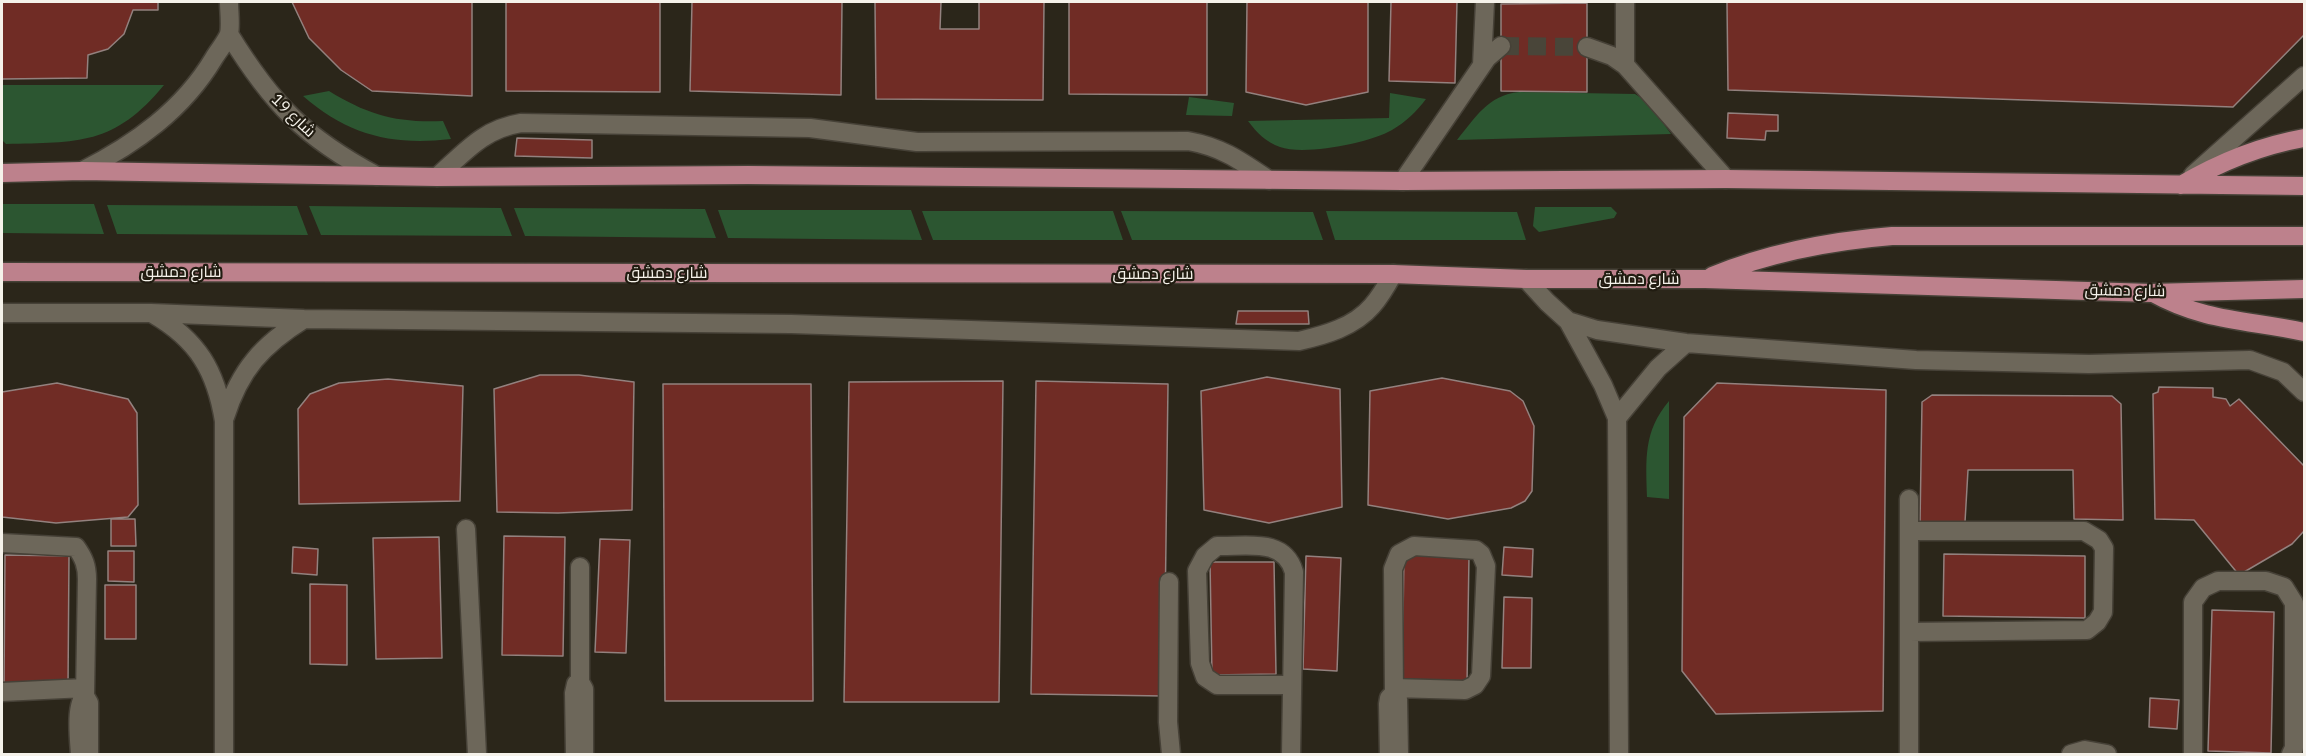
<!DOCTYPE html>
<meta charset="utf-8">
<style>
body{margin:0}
#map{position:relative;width:2306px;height:756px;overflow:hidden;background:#2b261a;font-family:"IBM Plex Sans",sans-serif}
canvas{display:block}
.frame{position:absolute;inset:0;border:3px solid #f5f2ea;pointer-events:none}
</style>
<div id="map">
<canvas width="2306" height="756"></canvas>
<div class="frame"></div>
</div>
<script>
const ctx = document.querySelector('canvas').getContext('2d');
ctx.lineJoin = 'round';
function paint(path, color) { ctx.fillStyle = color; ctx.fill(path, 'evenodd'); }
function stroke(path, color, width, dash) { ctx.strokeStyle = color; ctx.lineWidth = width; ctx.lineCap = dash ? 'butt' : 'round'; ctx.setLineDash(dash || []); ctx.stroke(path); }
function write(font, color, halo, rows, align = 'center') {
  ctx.font = font + ' "IBM Plex Sans",Cairo,sans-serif'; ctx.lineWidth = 4.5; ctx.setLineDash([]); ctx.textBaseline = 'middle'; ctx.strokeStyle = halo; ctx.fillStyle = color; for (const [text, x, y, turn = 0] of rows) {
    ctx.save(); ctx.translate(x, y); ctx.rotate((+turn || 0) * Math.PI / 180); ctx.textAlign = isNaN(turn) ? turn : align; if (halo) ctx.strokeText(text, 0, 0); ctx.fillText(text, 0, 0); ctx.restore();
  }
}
const green = new Path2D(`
 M2,85H164C114,146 78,142 6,144L2,140Z
 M329,91C368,115 397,123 443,121L451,139C392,146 348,135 303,96Z
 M1519,92L1635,94L1648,102L1671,134L1457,140C1475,118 1488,95 1519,92Z
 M1390,93L1426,99C1417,111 1406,122 1392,130C1370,143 1304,156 1280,147C1266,142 1257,133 1248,121L1389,118Z
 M1189,97L1234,103L1232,116L1186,115Z
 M2,204H94L104,234L2,233Z
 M107,205L297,206L308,235L117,234Z
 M309,206L501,208L512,236L321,235Z
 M1535,207H1611L1617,213L1614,218L1539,232L1533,226Z
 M514,208L705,209L716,238L525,236Z
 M718,210H911L922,240L728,238Z
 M922,211H1113L1123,240H933Z
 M1121,211L1313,212L1323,240H1132Z
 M1326,211L1517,212L1526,240H1335Z
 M1669,401V499L1647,497C1646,459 1643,432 1669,401Z`);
const building = new Path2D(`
 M2,2H158V10H133L124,34L108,49L88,55L87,78L2,79Z
 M292,2H472V96L372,91L341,70L309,38Z
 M506,2H660V92L506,91Z
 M692,2H842L841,95L690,91Z
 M875,2H941L940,29H979V2H1044L1043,100L876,99Z
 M1069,2H1207V95L1069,94Z
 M1247,2H1368V92L1306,105L1246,92Z
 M1391,2H1457L1455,83L1389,81Z
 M1727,2H2304V35L2233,107L1728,90Z
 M1587,3V92L1501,91V4Z
 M1728,113L1778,115V131H1766L1765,140L1727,138Z
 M517,138L592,140V158L515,156Z
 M1238,311H1308L1309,324H1236Z
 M540,375H579L634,382L632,510L558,513L497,512L494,389Z
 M1267,377L1340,389L1342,507L1269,523L1204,510L1201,391Z
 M1442,378L1510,391L1523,401L1534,426L1532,491L1525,501L1511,508L1448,519L1368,505L1370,391Z
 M388,379L463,386L460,501L299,504L298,409L310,394L339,383Z
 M1003,381L999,702H844L849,382Z
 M1036,381L1168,384L1164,696L1031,694Z
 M57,383L128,399L137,413L138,505L128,517L56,523L2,517V392Z
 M1717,383L1886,390L1883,711L1716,714L1682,671L1684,417Z
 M663,384H811L813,701H665Z
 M2159,387L2213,388V397L2226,399L2230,406L2239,399L2304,466V531L2292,544L2239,575L2194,520L2155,519L2153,394L2158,392Z
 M1932,395L2112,396L2121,404L2123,520L2074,519L2073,470H1968L1965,522L1956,531L1920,523L1922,402Z
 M111,519H135L136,546H111Z
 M504,536L565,537L563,656L502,655Z
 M439,537L442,658L376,659L373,538Z
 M600,539L630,540L626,653L595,652Z
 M293,547L318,549L317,575L292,573Z
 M1504,547L1533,549L1532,577L1502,575Z
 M108,551H134V582L108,581Z
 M1404,554L1469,556L1467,684L1402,682Z
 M1944,554L2085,556V618L1943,616Z
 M5,555L69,556L68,687H4Z
 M1306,556L1341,558L1337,671L1303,669Z
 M1210,562H1274L1276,674L1212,675Z
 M310,584L347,585V665L310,664Z
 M105,585H136V639H105Z
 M1504,597L1532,598L1531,668H1502Z
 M2212,610L2274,612L2271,753L2208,751Z
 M2150,698L2179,700L2177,729L2149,727Z`);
const minorTunnel = new Path2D(`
 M1501,46L1587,47`);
const minor = new Path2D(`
 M1625,2V65
 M229,34C272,104 304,137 377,176
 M1587,47L1612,56L1625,65L1726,179
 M1482,65L1485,2
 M82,171C135,144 183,110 214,58C218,51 226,42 229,34C231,25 229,11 229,2
 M2193,175L2304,76
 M437,177C465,152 483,129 521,123L810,128L917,142L1188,141C1222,147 1241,161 1269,180
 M1403,181L1487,58L1501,46
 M1526,279L1547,302L1568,321L1597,330L1686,343L1916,360L2089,364L2250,360L2283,372L2304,392
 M2,313H151L304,319L791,324L1299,341C1325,335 1354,327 1372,306C1380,297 1387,285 1393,274
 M153,314C198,340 216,371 224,421V754
 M1568,321L1603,385L1617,418L1619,754
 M225,417C240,370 262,345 304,319
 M1617,418L1658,368L1686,343
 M466,529L477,754
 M2,543L76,547C84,558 87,566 87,579L85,696
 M1169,582L1168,722L1171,754
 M1909,632L2087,630L2097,622L2103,612L2104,548L2099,540L2084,531H1909
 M580,682V567
 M2,692L85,688
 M1394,693L1393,569L1399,554L1414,546L1476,550L1481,554L1486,566L1481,676L1475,685L1465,690L1394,688
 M80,754C79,740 75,704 85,696L89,703V754
 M575,754L574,693L576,684L580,682L584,689V754
 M1291,754L1294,572C1284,537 1246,547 1217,546L1205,556L1197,571L1200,663L1205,677L1217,685H1292
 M1389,754L1388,704L1389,698L1394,693L1398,700L1399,754
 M1909,754V499
 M2071,754L2085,750L2107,754
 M2193,754V602L2203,588L2218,581H2266L2284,587L2294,603V748L2291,754`);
const major = new Path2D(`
 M2,173L82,171L437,177L748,175L1403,181L1726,179L2304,186
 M2181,185C2220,162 2259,146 2304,138
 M2,272L1393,274L1526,279H1705L2151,293L2304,289
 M1712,276C1771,252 1830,241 1892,236H2304
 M2153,293C2205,322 2249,320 2304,332`);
const streetNames = [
 ["شارع 19",293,116,44],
 ["شارع دمشق",181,272],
 ["شارع دمشق",667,273],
 ["شارع دمشق",1153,274],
 ["شارع دمشق",1639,279],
 ["شارع دمشق",2125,291,1]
];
paint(green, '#2c5631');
paint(building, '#702c25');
stroke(building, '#93817e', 1.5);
stroke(minorTunnel, '#494539', 18, [18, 9]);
stroke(minor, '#464137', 21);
stroke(major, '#464137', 21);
stroke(minor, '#6d675a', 18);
stroke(major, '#bd818c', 18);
write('16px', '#f5f2ea', '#211c11', streetNames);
</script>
